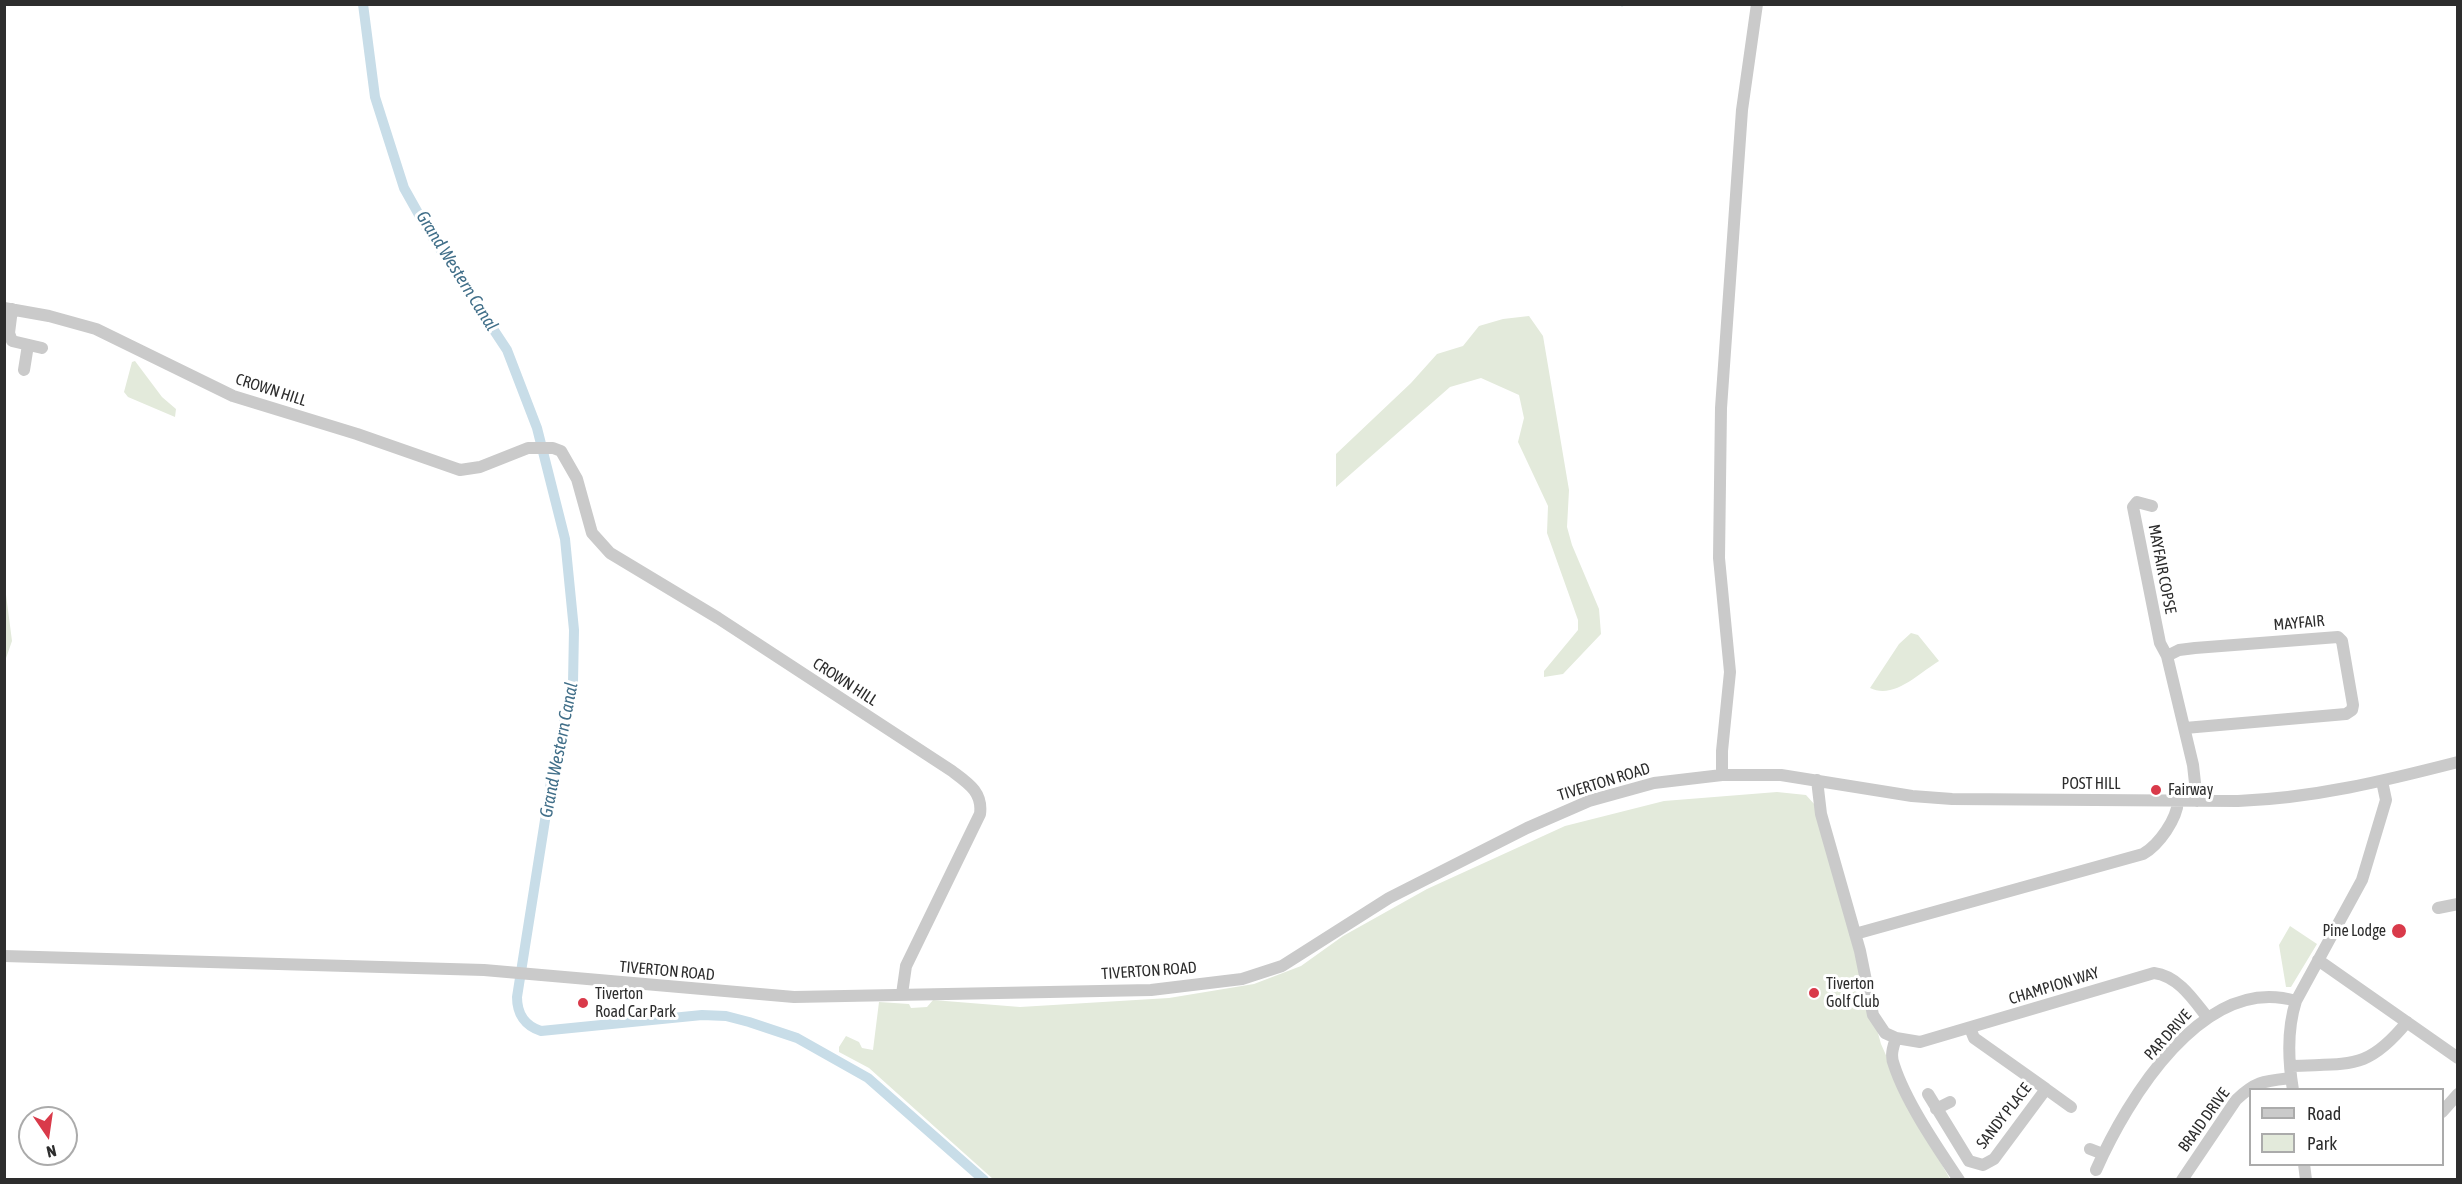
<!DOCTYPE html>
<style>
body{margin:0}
#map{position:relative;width:2462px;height:1184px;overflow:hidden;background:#fff;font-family:"Asap Condensed",sans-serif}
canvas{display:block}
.frame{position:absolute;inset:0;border:6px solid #2d2d2d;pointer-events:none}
.legend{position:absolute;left:2249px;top:1088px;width:195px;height:78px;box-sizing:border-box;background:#fff;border:2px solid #ababab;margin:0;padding:8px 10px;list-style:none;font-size:18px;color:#2d2d2d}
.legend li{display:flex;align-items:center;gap:12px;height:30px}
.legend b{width:30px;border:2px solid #ababab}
.north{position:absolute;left:18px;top:1106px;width:60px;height:60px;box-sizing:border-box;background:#fff;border:2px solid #ababab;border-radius:50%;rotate:167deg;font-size:16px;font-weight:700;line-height:24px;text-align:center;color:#2d2d2d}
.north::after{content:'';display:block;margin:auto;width:21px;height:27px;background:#d93a4a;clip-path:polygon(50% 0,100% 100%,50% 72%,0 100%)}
</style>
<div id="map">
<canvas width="2462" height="1184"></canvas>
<div class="frame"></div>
<ul class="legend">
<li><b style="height:8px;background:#cacaca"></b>Road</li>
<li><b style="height:16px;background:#e3eadb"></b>Park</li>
</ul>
<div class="north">N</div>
</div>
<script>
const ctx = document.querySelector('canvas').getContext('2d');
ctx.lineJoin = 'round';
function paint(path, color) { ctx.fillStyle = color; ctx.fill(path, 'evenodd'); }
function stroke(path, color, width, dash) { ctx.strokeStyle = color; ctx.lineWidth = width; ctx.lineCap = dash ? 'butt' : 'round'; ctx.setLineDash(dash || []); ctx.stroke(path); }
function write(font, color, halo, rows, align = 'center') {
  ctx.font = font + ' "Asap Condensed",sans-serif'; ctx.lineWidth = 6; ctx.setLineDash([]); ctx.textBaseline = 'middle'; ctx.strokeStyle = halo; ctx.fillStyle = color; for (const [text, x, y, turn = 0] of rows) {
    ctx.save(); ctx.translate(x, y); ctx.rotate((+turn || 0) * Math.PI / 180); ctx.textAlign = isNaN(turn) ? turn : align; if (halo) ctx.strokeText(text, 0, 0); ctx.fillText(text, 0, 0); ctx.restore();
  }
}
const green = new Path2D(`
 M1529,316L1543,336L1569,490L1567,527L1572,545L1599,609L1601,634L1563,674L1544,677V671L1578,630V620L1547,533L1548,506L1518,442L1524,418L1519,395L1481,378L1450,387L1336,487V454L1411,383L1437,354L1463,346L1479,326L1503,319Z
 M135,361L162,397L176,409L175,417L128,397L124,392L132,362Z
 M5,587L12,641L5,661H4Z
 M1911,633L1918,635L1939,661C1919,673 1894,700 1870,688L1899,644Z
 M1777,792L1806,795L1815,805L1881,1044L1909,1107L1950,1179H993L869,1068L839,1052V1047L846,1036L859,1042L862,1048L873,1050L879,1002L909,1004L911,1008L927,1007L933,1000L1020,1007L1169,998L1254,984L1301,966L1343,936L1427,889L1565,826L1664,801Z
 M2290,926L2317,944L2291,987H2286L2279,945Z`);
const stream = new Path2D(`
 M1622,4V5`);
const canal = new Path2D(`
 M363,4L375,97L404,188L427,229L507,350L537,428L565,539L574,630L573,683L552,776L517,997C517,1014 525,1026 541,1031L702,1015L726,1016L749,1022L797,1038L868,1078L984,1180`);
const minor = new Path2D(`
 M4,308L49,316L96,329L233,396L357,434L460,470L480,467L528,448H553L561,451L577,479L592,533L610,553L718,618L952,771C968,783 983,792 980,814L906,966L902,994
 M12,309L9,333L12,341L42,348
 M24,370L28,345
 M2152,506L2137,502L2133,507L2160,643L2167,656
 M2167,656L2179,650L2195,648L2338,637L2342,641L2353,705L2352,710L2346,714L2185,728
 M2167,656L2193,765L2197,801
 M1722,775V751L1730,672L1719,558L1721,408L1742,110L1757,4
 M1817,780L1821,814L1860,951L1873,1015L1885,1033L1896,1038C1893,1047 1890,1056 1894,1065C1906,1102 1937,1147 1959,1180
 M2438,908L2458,904
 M1855,934L2143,854C2159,845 2177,819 2178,801
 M4,956L484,970L794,997L1151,990L1242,979L1282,966L1389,898L1527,828L1589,801L1654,783L1722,775H1781L1912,796L1952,799L2238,801C2314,798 2384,781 2458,762
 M2318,960L2458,1058
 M1896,1038L1920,1042L2154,973C2178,976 2193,999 2207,1017
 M2291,1066C2350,1063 2367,1071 2407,1022
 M2046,1089L2071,1107
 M2293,1090C2288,1060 2287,1029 2296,1001L2362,880L2386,800L2382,781
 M1928,1094L1969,1161L1983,1165L1994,1159L2046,1089L1974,1038L1970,1028
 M1936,1109L1950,1102
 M2442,1112L2458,1094
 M2090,1149L2103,1154
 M2304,1164L2306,1180
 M2096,1170C2127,1100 2203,973 2296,1001
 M2182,1180L2236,1100C2256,1081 2264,1081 2291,1078`);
const markers = [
 [2156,790,6,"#d93a4a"],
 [2399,931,8,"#d93a4a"],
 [1814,993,6,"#d93a4a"],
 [583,1003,6,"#d93a4a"]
];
const streetNames = [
 ["CROWN HILL",271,390,18],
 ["MAYFAIR COPSE",2162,569,79],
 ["MAYFAIR",2299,623,-5],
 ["CROWN HILL",845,682,33],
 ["TIVERTON ROAD",1604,782,-17],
 ["POST HILL",2091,784],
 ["TIVERTON ROAD",667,971,5],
 ["TIVERTON ROAD",1149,971,-4],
 ["CHAMPION WAY",2054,986,-17],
 ["PAR DRIVE",2168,1035,-48],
 ["SANDY PLACE",2004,1116,-52],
 ["BRAID DRIVE",2204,1120,-54]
];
const poiNames = [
 ["Fairway",2168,790],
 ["Pine Lodge",2386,931,"right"],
 ["Tiverton",1826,984],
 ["Golf Club",1826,1002],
 ["Tiverton",595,994],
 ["Road Car Park",595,1012]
];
const waterNames = [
 ["Grand Western Canal",457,271,58],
 ["Grand Western Canal",559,750,-79]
];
paint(green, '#e3eadb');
stroke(stream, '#c8dde8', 3);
stroke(canal, '#c8dde8', 10);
stroke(minor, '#cacaca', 12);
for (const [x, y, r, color] of markers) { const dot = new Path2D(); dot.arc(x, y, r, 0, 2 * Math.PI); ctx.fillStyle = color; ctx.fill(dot); stroke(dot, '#fff', 2); }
write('16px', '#2d2d2d', '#fff', streetNames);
write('16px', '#2d2d2d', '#fff', poiNames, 'left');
write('italic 18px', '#416f89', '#fff', waterNames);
</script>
